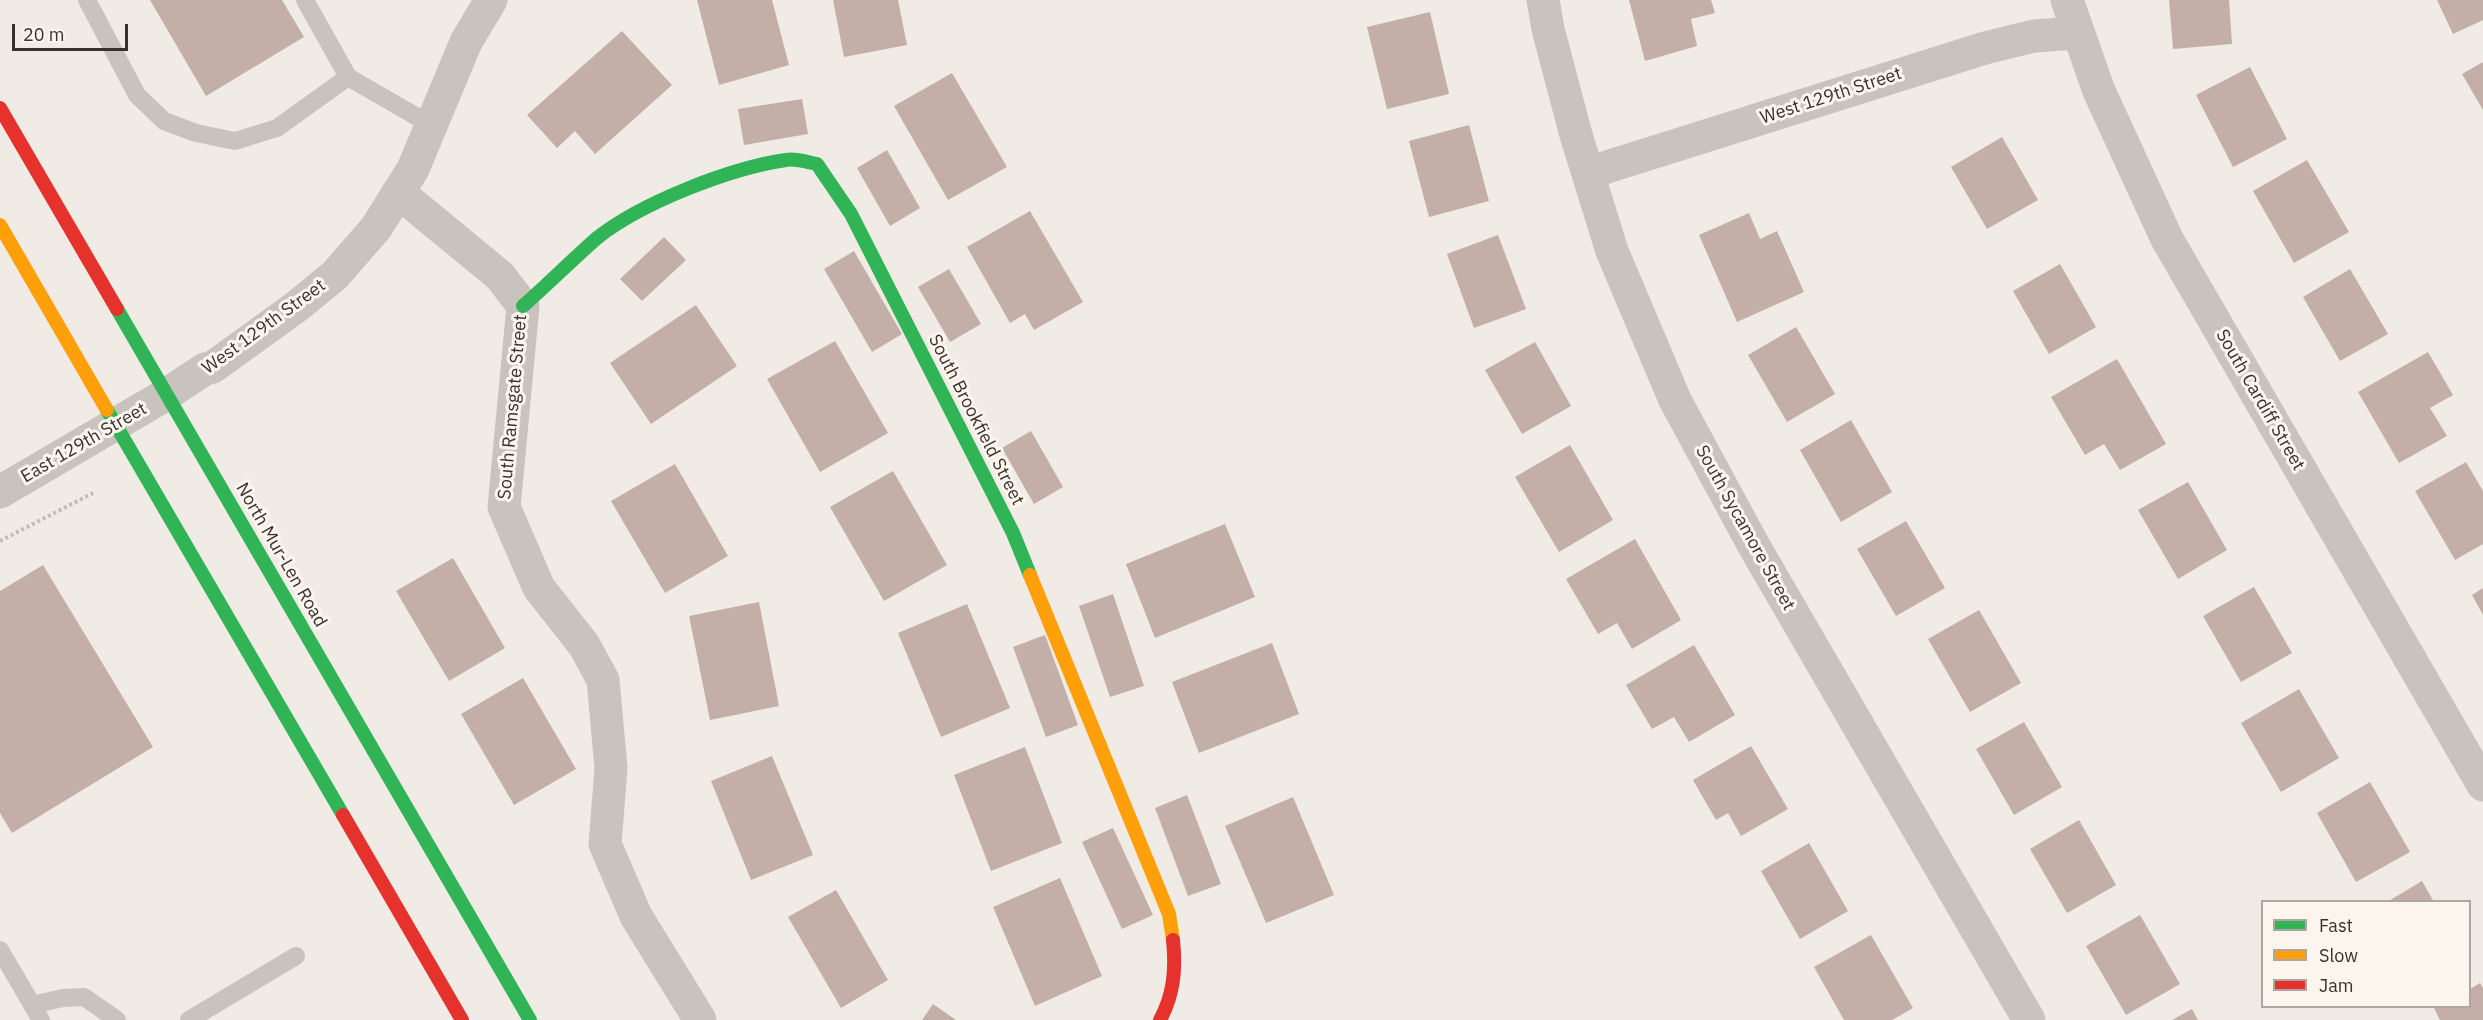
<!DOCTYPE html>
<style>
body{margin:0}
#map{position:relative;width:2483px;height:1020px;overflow:hidden;background:#f0ebe5;font-family:"IBM Plex Sans",sans-serif}
canvas{display:block}
.legend{position:absolute;left:2261px;top:900px;width:210px;height:108px;box-sizing:border-box;background:#fbf5ee;border:2px solid #aea6a0;margin:0;padding:8px 10px;list-style:none;font-size:18px;color:#3b302b}
.legend li{display:flex;align-items:center;gap:12px;height:30px}
.legend b{width:30px;border:2px solid #aea6a0}
.scale{position:absolute;left:12px;top:24px;width:116px;height:27px;box-sizing:border-box;border:3px solid #3b302b;border-top:0;padding-left:8px;font-size:18px;line-height:21px;white-space:nowrap;color:#3b302b;-webkit-text-stroke:4px #fbf5ee;paint-order:stroke}
</style>
<div id="map">
<canvas width="2483" height="1020"></canvas>
<ul class="legend">
<li><b style="height:8px;background:#30b455"></b>Fast</li>
<li><b style="height:8px;background:#ff9f0a"></b>Slow</li>
<li><b style="height:8px;background:#e5322d"></b>Jam</li>
</ul>
<div class="scale">20 m</div>
</div>
<script>
const ctx = document.querySelector('canvas').getContext('2d');
ctx.lineJoin = 'round';
function paint(path, color) { ctx.fillStyle = color; ctx.fill(path, 'evenodd'); }
function stroke(path, color, width, dash) { ctx.strokeStyle = color; ctx.lineWidth = width; ctx.lineCap = dash ? 'butt' : 'round'; ctx.setLineDash(dash || []); ctx.stroke(path); }
function write(font, color, halo, rows, align = 'center') {
  ctx.font = font + ' "IBM Plex Sans",sans-serif'; ctx.lineWidth = 6; ctx.setLineDash([]); ctx.textBaseline = 'middle'; ctx.strokeStyle = halo; ctx.fillStyle = color; for (const [text, x, y, turn = 0] of rows) {
    ctx.save(); ctx.translate(x, y); ctx.rotate((+turn || 0) * Math.PI / 180); ctx.textAlign = isNaN(turn) ? turn : align; if (halo) ctx.strokeText(text, 0, 0); ctx.fillText(text, 0, 0); ctx.restore();
  }
}
const building = new Path2D(`
 M150,0H282L304,37L206,96Z
 M697,0H772L789,65L719,85Z
 M833,0H898L907,45L844,57Z
 M1629,0H1711L1715,13L1691,19L1697,46L1645,61Z
 M2169,0H2229L2232,44L2173,49Z
 M2437,0H2483V20L2453,34Z
 M1430,12L1449,94L1387,109L1367,27Z
 M622,31L672,85L595,154L575,131L557,148L527,115Z
 M2483,62V110L2462,74Z
 M2250,67L2287,139L2233,167L2196,95Z
 M952,73L1007,167L948,200L894,106Z
 M802,99L808,134L744,145L738,109Z
 M1469,125L1489,201L1429,217L1409,141Z
 M2002,137L2038,200L1987,229L1951,167Z
 M887,150L920,208L890,226L857,168Z
 M2307,160L2349,232L2294,263L2253,191Z
 M1030,211L1083,302L1034,330L1025,314L1010,323L967,247Z
 M1749,213L1760,239L1777,231L1804,292L1737,322L1699,235Z
 M1498,235L1526,309L1474,328L1447,254Z
 M664,237L686,260L642,301L620,279Z
 M854,251L902,334L872,352L824,269Z
 M2060,264L2096,327L2049,354L2013,291Z
 M949,269L981,324L950,342L918,287Z
 M2350,269L2388,334L2340,361L2303,297Z
 M696,305L737,366L651,424L610,363Z
 M1796,327L1835,394L1787,422L1748,355Z
 M835,341L888,433L820,472L767,379Z
 M1535,342L1571,406L1522,434L1485,370Z
 M2428,352L2453,395L2430,408L2447,436L2399,463L2358,392Z
 M2117,359L2166,444L2120,470L2104,444L2085,455L2051,397Z
 M1851,420L1892,492L1841,522L1800,450Z
 M1031,431L1063,487L1034,504L1002,448Z
 M1570,445L1613,520L1559,552L1515,477Z
 M2466,462L2483,491V544L2455,560L2415,491Z
 M675,464L728,556L665,593L611,501Z
 M893,471L947,565L884,601L830,507Z
 M2188,482L2227,550L2178,579L2138,510Z
 M1906,521L1945,588L1896,616L1857,549Z
 M1225,524L1255,597L1155,638L1126,564Z
 M1635,539L1681,620L1632,649L1617,623L1598,634L1566,579Z
 M453,558L505,648L449,681L396,591Z
 M43,565L153,747L12,833L0,813V591Z
 M2254,587L2292,653L2241,682L2203,616Z
 M2483,588V615L2472,595Z
 M1113,594L1144,686L1110,697L1079,606Z
 M759,602L779,706L710,720L689,616Z
 M967,604L1010,708L941,737L898,633Z
 M1979,610L2021,683L1970,712L1928,639Z
 M1045,635L1078,725L1046,737L1013,647Z
 M1272,643L1299,714L1199,753L1172,682Z
 M1694,645L1735,715L1689,742L1674,717L1652,729L1626,685Z
 M523,678L576,769L514,805L461,714Z
 M2299,689L2339,758L2281,792L2241,723Z
 M2024,722L2062,787L2014,815L1976,749Z
 M1751,746L1788,809L1741,836L1728,813L1716,820L1693,780Z
 M1025,747L1062,843L991,871L954,775Z
 M772,756L813,855L751,880L711,781Z
 M2370,782L2410,852L2356,882L2317,813Z
 M1187,795L1221,884L1188,896L1155,808Z
 M1293,797L1334,895L1266,923L1225,826Z
 M2079,820L2116,885L2067,913L2030,849Z
 M1113,828L1153,915L1122,929L1082,842Z
 M1809,843L1848,911L1800,939L1761,871Z
 M1060,878L1102,976L1035,1006L993,907Z
 M2422,881L2434,902H2387Z
 M836,890L888,980L841,1008L788,917Z
 M2140,915L2180,984L2126,1015L2086,946Z
 M1871,935L1913,1008L1892,1020H1844L1814,967Z
 M2480,983L2483,988V1020H2440L2434,1008L2470,1006V989Z
 M933,1004L956,1020H922Z
 M2192,1009L2198,1020H2172Z`);
const path = new Path2D(`
 M0,541L93,493`);
const lane = new Path2D(`
 M87,0L137,95L164,121L196,133L235,141L277,128L348,77
 M305,0L348,77L431,125
 M0,950L41,1020
 M32,1005L63,998L84,997L117,1020
 M189,1020L296,956`);
const street = new Path2D(`
 M1543,0L1548,29L1576,135L1612,251L1675,400L1754,546L2029,1020
 M2067,0L2099,91L2167,239L2483,785
 M1588,173L1985,48L2034,36L2077,33
 M398,192L500,276L523,306L504,507L539,588L584,645L603,680L611,768L605,844L636,916L700,1020
 M0,492L167,394L205,369L213,367L296,307L335,275L376,228L413,169L466,42L491,0`);
const fast = new Path2D(`
 M523,306C548,284 572,260 597,238C641,203 730,168 786,160C795,158 807,162 817,164L851,214L1013,533L1030,575
 M117,309L530,1020
 M107,410L343,815`);
const slow = new Path2D(`
 M0,225L107,410
 M1030,575L1169,914L1173,940`);
const jam = new Path2D(`
 M0,108L117,309
 M343,815L462,1020
 M1160,1020C1174,994 1176,969 1173,940`);
const streetNames = [
 ["West 129th Street",1831,96,-18],
 ["West 129th Street",264,327,-36],
 ["South Cardiff Street",2260,400,60],
 ["South Ramsgate Street",513,407,-85],
 ["South Brookfield Street",976,420,63],
 ["East 129th Street",84,443,-30],
 ["South Sycamore Street",1745,528,61],
 ["North Mur-Len Road",281,555,60]
];
paint(building, '#c3afa7');
stroke(path, '#c2bbb6', 4, [3, 3]);
stroke(lane, '#c9c3be', 18);
stroke(street, '#c9c3be', 33);
stroke(fast, '#30b455', 14);
stroke(slow, '#ff9f0a', 14);
stroke(jam, '#e5322d', 14);
write('18px', '#3b302b', '#fbf5ee', streetNames);
</script>
